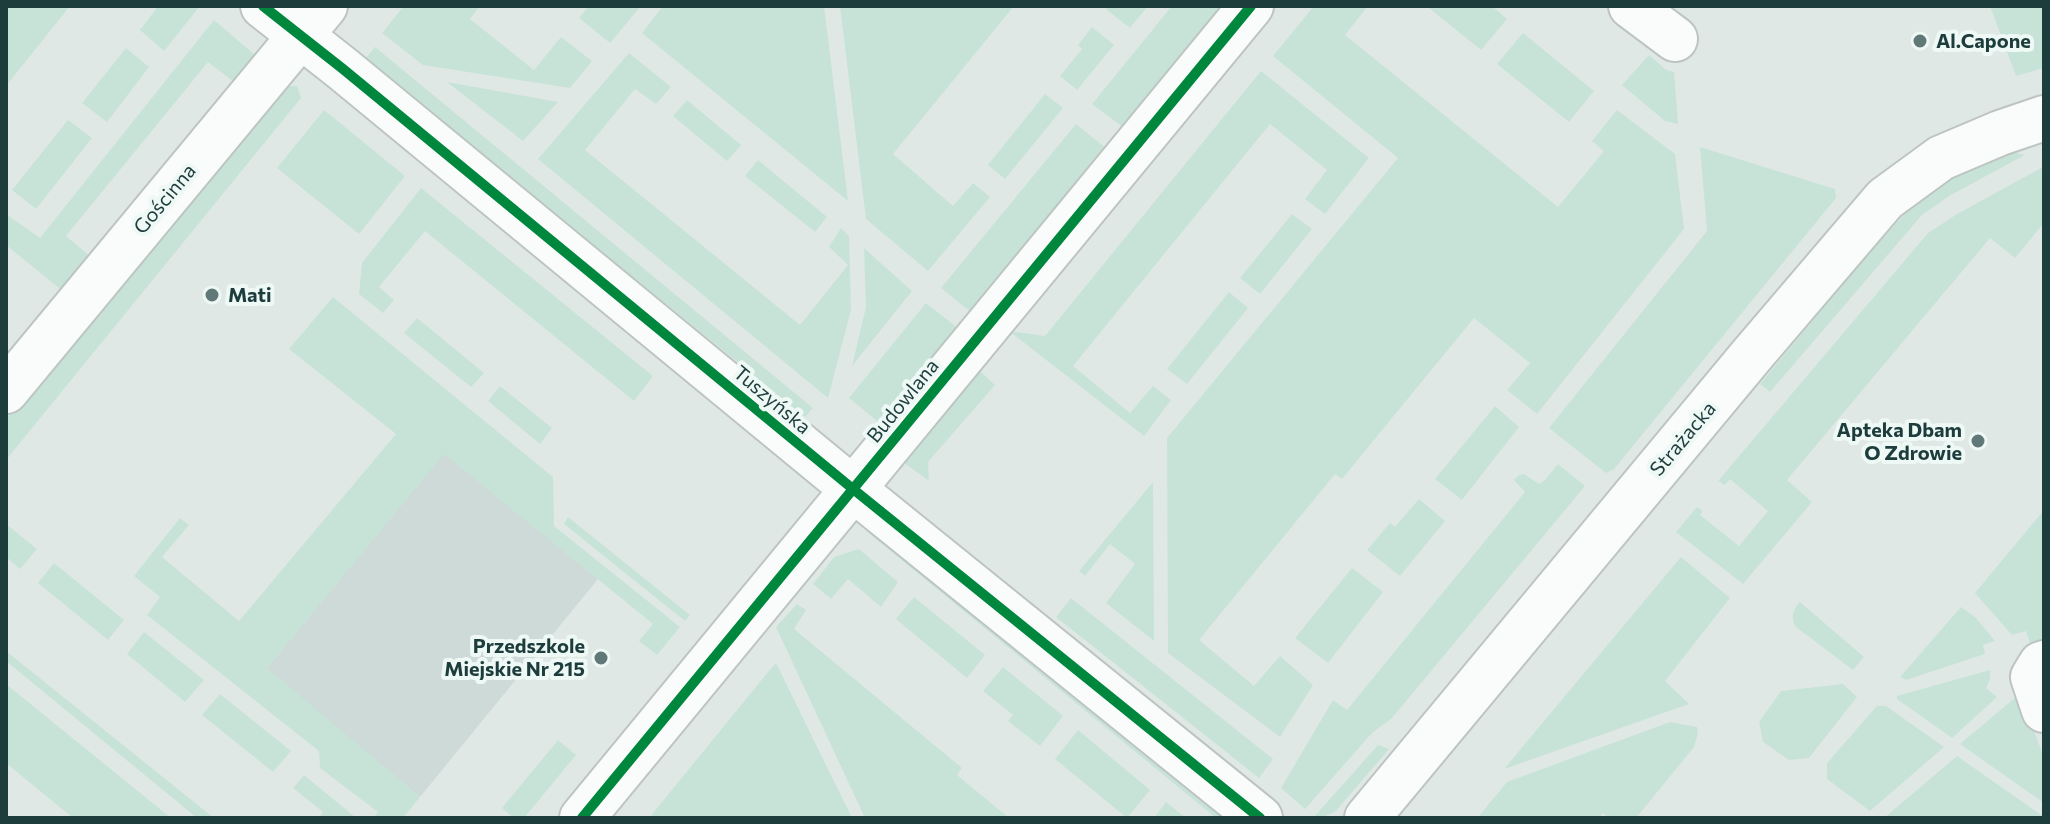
<!DOCTYPE html>
<meta charset="utf-8">
<style>
body{margin:0}
#map{position:relative;width:2050px;height:824px;overflow:hidden;background:#e0e8e6;font-family:Commissioner,sans-serif}
canvas{display:block}
.frame{position:absolute;inset:0;border:8px solid #1d3c3c;pointer-events:none}
</style>
<div id="map">
<canvas width="2050" height="824"></canvas>
<div class="frame"></div>
</div>
<script>
const ctx = document.querySelector('canvas').getContext('2d');
ctx.lineJoin = 'round';
function paint(path, color) { ctx.fillStyle = color; ctx.fill(path, 'evenodd'); }
function stroke(path, color, width, dash) { ctx.strokeStyle = color; ctx.lineWidth = width; ctx.lineCap = dash ? 'butt' : 'round'; ctx.setLineDash(dash || []); ctx.stroke(path); }
function write(font, color, halo, rows, align = 'center') {
  ctx.font = font + ' Commissioner,sans-serif'; ctx.lineWidth = 8; ctx.setLineDash([]); ctx.textBaseline = 'middle'; ctx.strokeStyle = halo; ctx.fillStyle = color; for (const [text, x, y, turn = 0] of rows) {
    ctx.save(); ctx.translate(x, y); ctx.rotate((+turn || 0) * Math.PI / 180); ctx.textAlign = isNaN(turn) ? turn : align; if (halo) ctx.strokeText(text, 0, 0); ctx.fillText(text, 0, 0); ctx.restore();
  }
}
const built = new Path2D(`
 M444,453L598,579L420,797L266,669Z`);
const green = new Path2D(`
 M6,6H70L6,86Z
 M153,6H200L164,51L140,30L156,9Z
 M404,6H480L470,19L534,70L561,37L592,61L570,88L423,65L382,33Z
 M589,6H641L610,43L579,18Z
 M663,6H824L848,201L642,33Z
 M840,6H1014L893,154L953,206L973,183L990,197L928,271L866,219Z
 M1109,6H1148L1130,28L1106,9Z
 M1172,6H1223L1124,128L1092,104Z
 M1314,6H1368L1345,35L1558,207L1604,151L1592,141L1617,110L1675,154L1684,229L1537,414L1507,390L1530,363L1474,318L1342,479L1335,474L1199,640L1254,686L1280,656L1313,685L1280,737L1168,653L1167,438L1398,158L1273,56Z
 M1431,6H1492L1507,19L1481,50L1429,8Z
 M1990,6H2044V68L2016,76Z
 M214,20L262,61L234,82L208,62L66,236L91,257L64,292L6,245V214L40,238Z
 M1092,27L1114,45L1077,90L1060,76L1082,49L1078,45Z
 M1523,33L1594,91L1569,122L1497,64Z
 M375,47L813,408L805,417L365,59Z
 M126,48L149,67L107,122L82,103Z
 M629,53L671,87L656,104L635,89L585,150L800,325L848,265L829,247L841,228L849,236L851,310L828,398L538,159Z
 M1649,55L1666,70L1674,72L1678,124L1665,121L1622,85Z
 M1261,71L1369,158L1325,214L1305,199L1327,170L1270,124L1073,366L1130,413L1153,386L1171,400L1144,436L1009,331L1045,336Z
 M447,82L558,102L523,141Z
 M285,86H297L301,98L6,460V419Z
 M1045,94L1063,108L1005,179L988,165Z
 M687,100L741,145L727,161L673,116Z
 M324,110L405,176L359,234L277,168Z
 M68,120L92,138L36,209L12,190Z
 M1076,124L1107,149L972,313L941,288Z
 M1700,147L1835,189L1836,198L1614,469L1606,473L1549,428L1707,231Z
 M2013,152L2025,155L1949,196L1922,215L1770,392L1760,384L1863,260L1910,208L1944,183L1997,156Z
 M758,160L827,217L815,232L745,176Z
 M2043,167L2044,223L2015,258L1990,238L1787,480L1812,502L1743,584L1676,532L1697,507L1703,511L1700,515L1739,546L1768,511L1730,479L1725,485L1718,481L1928,233L1957,214Z
 M421,188L653,376L634,401L425,231L379,287L394,300L383,313L359,294L362,263Z
 M1292,214L1312,229L1260,294L1240,278Z
 M864,248L912,291L852,366L866,307Z
 M1229,292L1248,308L1187,384L1167,369Z
 M333,297L553,477L554,526L680,627L657,655L639,641L653,624L444,454L267,668L420,797L403,818H374L378,812L320,768L319,751L147,615L160,597L134,576L180,518L189,525L162,557L239,621L396,434L289,349Z
 M926,303L959,329L882,425L849,398Z
 M417,318L484,373L471,387L404,333Z
 M977,368L995,385L928,462L929,481L903,462Z
 M500,386L552,428L540,444L488,401Z
 M1495,406L1519,427L1462,500L1435,479Z
 M1558,464L1585,486L1392,718L1372,733L1305,809L1281,788L1333,700L1347,710L1525,492L1514,480L1519,475L1524,474L1539,484L1545,480Z
 M1153,482L1154,641L1106,603L1135,564L1110,544L1085,576L1079,571Z
 M1419,499L1445,521L1400,576L1367,550L1390,523L1395,527Z
 M2044,510V653L2034,656L2026,631L2012,635L1975,593Z
 M568,517L690,615L685,621L564,524Z
 M6,524L37,549L20,569L6,557Z
 M870,534L883,535L1231,818H1216Z
 M859,549L898,582L881,607L848,579L831,599L813,584L834,557Z
 M1681,557L1730,598L1665,681L1689,704L1504,769Z
 M54,563L124,620L108,640L38,583Z
 M1352,568L1383,592L1328,663L1295,638Z
 M914,597L985,655L967,678L896,619Z
 M1071,598L1273,759L1259,778L1056,617Z
 M1800,602L1864,657L1853,670L1796,627C1790,618 1793,609 1800,602Z
 M797,604L806,610L794,629L962,768L957,775L1009,818H865L776,627Z
 M1961,607L1976,618L1995,641L1983,645L1985,654L1906,680L1900,677Z
 M144,632L204,680L185,702L127,654Z
 M6,651L214,818H197L6,661Z
 M776,663L852,818H649L773,666Z
 M1003,667L1063,716L1040,746L1008,721L1013,715L983,691Z
 M1990,670V679L1986,688L1997,697L1952,738L1897,699V696Z
 M6,684L171,818H73L6,763Z
 M1843,684L1857,697L1809,758L1789,760L1763,742L1759,722L1781,691Z
 M220,694L291,751L273,772L202,715Z
 M2016,697L2023,700L2044,758V803L1960,744Z
 M1886,706L1944,747L1870,811L1827,779V763L1877,706Z
 M1670,722L1697,727L1698,734L1694,747L1636,818H1609L1603,813L1599,818H1472L1478,817L1507,782Z
 M1078,730L1150,790L1127,818L1055,759Z
 M558,740L576,755L524,818H514L502,808Z
 M1378,745L1389,749L1336,811L1322,818H1313Z
 M1957,756L2044,817V818H1884Z
 M304,775L355,817L354,818H319L323,812L293,788Z
 M1166,802L1186,818H1154Z`);
const minor = new Path2D(`
 M263,6L343,69L853,489L1260,818
 M1631,6L1675,39
 M6,391L325,6
 M2044,663L2041,664L2033,677L2044,710
 M582,818L1251,6`);
const tertiary = new Path2D(`
 M1367,818L1751,356L1885,199L1941,158L2000,133L2044,118`);
const cycleway = new Path2D(`
 M263,6L343,69L853,489L1260,818
 M582,818L1251,6`);
const markers = [
 [1920,41,8,"#617878"],
 [212,295,8,"#617878"],
 [1978,441,8,"#617878"],
 [601,658,8,"#617878"]
];
const poiNames = [
 ["Al.Capone",1936,41],
 ["Mati",228,295],
 ["Apteka Dbam",1962,430,"right"],
 ["O Zdrowie",1962,453,"right"],
 ["Przedszkole",585,646,"right"],
 ["Miejskie Nr 215",585,669,"right"]
];
const streetNames = [
 ["Gościnna",165,199,-50],
 ["Tuszyńska",772,400,40],
 ["Budowlana",903,401,-51],
 ["Strażacka",1683,439,-50]
];
paint(built, '#cddad8');
paint(green, '#c7e3d7');
stroke(minor, '#bdc5c3', 48);
stroke(tertiary, '#bdc5c3', 48);
stroke(minor, '#fafcfb', 44);
stroke(tertiary, '#fafcfb', 44);
stroke(cycleway, '#00873e', 10);
for (const [x, y, r, color] of markers) { const dot = new Path2D(); dot.arc(x, y, r, 0, 2 * Math.PI); ctx.fillStyle = color; ctx.fill(dot); stroke(dot, '#eef8f5', 3); }
write('bold 20px', '#1d3c3c', '#eef8f5', poiNames, 'left');
write('20px', '#1d3c3c', '#eef8f5', streetNames);
</script>
